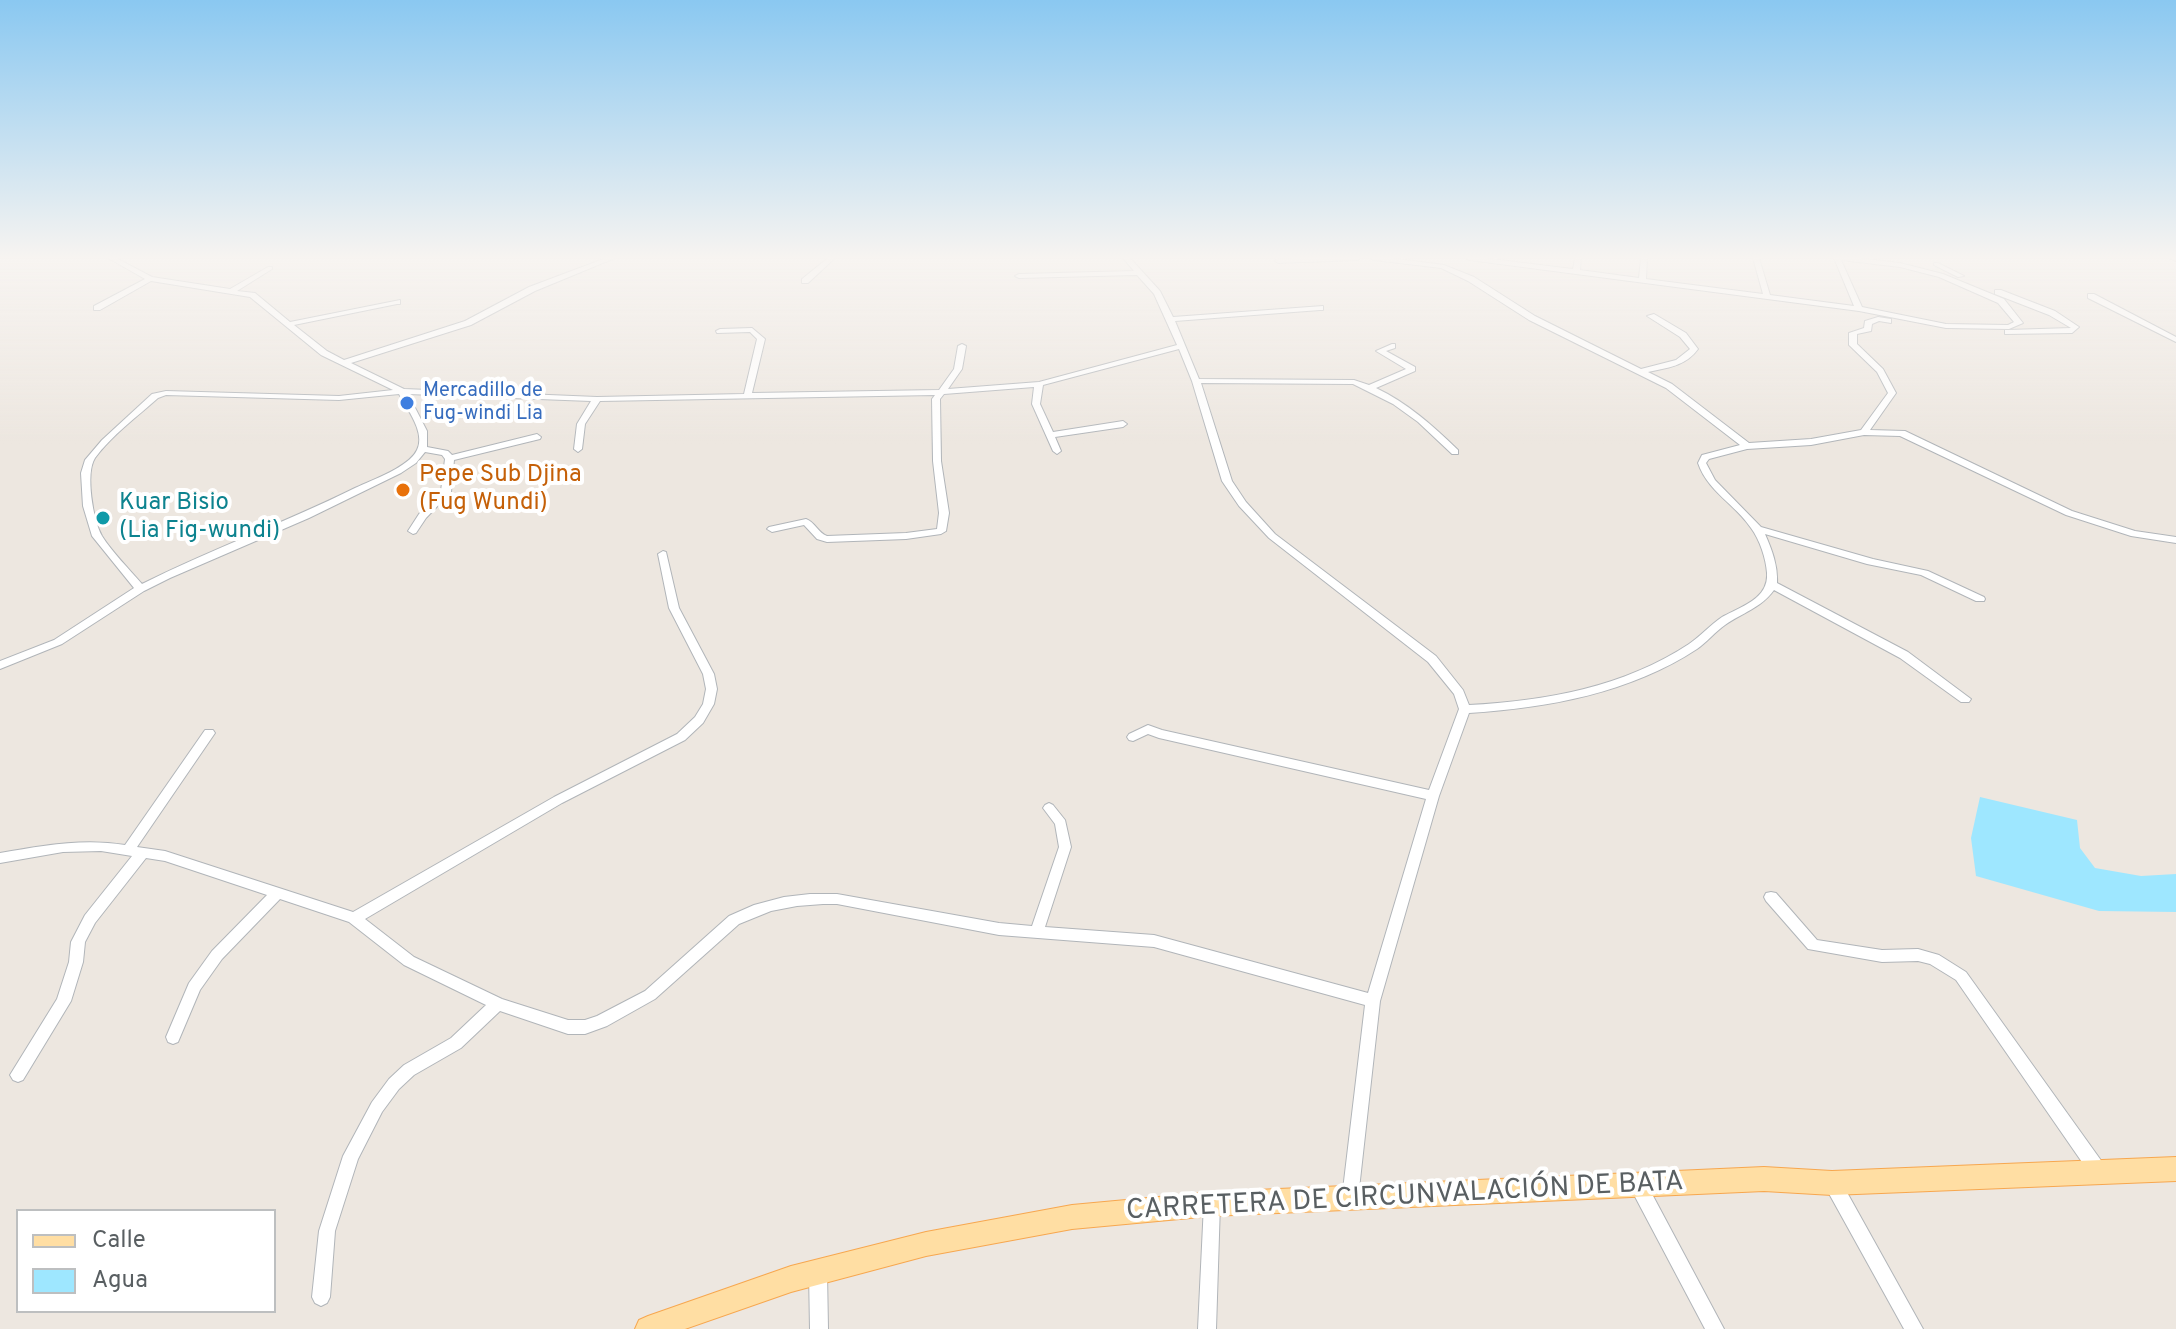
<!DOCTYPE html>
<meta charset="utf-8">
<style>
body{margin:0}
#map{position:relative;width:2176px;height:1329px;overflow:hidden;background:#ede7e0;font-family:Overpass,sans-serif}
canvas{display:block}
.legend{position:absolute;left:16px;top:1209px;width:260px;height:104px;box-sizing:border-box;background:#fff;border:2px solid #bdbfc0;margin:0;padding:10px 14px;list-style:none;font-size:24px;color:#595f62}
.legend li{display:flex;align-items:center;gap:16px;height:40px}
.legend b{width:40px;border:2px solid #bdbfc0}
</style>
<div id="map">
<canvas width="2176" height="1329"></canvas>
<ul class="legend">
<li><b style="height:10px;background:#ffdea3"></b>Calle</li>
<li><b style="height:22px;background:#9ee7ff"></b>Agua</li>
</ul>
</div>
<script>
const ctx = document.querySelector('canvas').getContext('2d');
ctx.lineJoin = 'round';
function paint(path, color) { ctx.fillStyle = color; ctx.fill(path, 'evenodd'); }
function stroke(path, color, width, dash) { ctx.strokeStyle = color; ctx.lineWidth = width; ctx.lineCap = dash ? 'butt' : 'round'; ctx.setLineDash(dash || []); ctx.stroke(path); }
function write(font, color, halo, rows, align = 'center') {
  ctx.font = font + ' Overpass,sans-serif'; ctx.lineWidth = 8; ctx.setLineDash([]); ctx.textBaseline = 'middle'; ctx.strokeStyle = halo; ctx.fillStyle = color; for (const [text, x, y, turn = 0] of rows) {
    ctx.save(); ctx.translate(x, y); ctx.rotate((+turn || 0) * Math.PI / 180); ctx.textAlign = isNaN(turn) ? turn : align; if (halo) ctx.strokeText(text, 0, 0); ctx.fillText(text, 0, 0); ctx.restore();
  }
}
const water = new Path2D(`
 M1980,797L2077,820L2080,848L2095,868L2141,876L2176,874V912L2099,911L1976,876L1971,838Z`);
const minor = new Path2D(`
 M108,258H116L152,277L230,289L268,267H272V269L237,291L255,293L290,322L400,300V304H397L294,325L327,351L344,360L465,321L529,287L606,258H615L535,291L471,325L351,363L404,389L597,397L744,394L757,339L750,332L717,333L716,331L720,329L752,328L765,339L752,393L939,390L954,369L958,346L962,344L966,346L962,369L948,389L1039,382L1177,345L1154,294L1137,275L1019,278L1015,276L1019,274L1134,271L1123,258H1130L1160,291L1173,317L1323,306V310H1320L1175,321L1199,379L1354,380L1369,385L1406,369L1376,351L1392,344H1395V348L1386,351L1415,367V371L1376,388C1408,403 1433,426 1458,450V454H1452L1418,422L1393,404L1353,384L1201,383L1232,481L1246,502L1275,534L1436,656L1463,690L1469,705C1545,701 1624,687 1689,644C1701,636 1710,625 1722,617C1740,607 1769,599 1767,573C1766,559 1760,540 1751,528C1735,504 1708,492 1698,463L1702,455L1740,445L1666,388L1529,320L1468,281L1441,268L1374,260L1371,258H1390L1444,265L1474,277L1535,316L1641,369L1676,360L1690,349L1680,337L1647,316L1654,314L1686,333L1698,349C1686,366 1667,368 1648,372L1672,384L1749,443L1811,439L1861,430L1888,393L1877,372L1849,345V333L1864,328L1865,321L1878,317L1891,319V323L1879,321L1872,324L1871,331L1857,334V344L1883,369L1896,393L1870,430L1905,431L2072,511L2135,531L2176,537V543L2131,536L2066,515L1900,436L1864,435L1811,445L1747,449L1709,459L1706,463L1715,480L1761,527L1873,559L1928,571L1984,597L1985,599L1984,601H1976L1921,575L1867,564L1765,534C1772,550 1778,566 1777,583L1908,652L1971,699L1969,702H1961L1900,658L1774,590C1761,608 1742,613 1725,625C1715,632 1707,642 1697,649C1630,693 1548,708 1469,713L1439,796L1380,1001L1358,1198L1356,1204L1350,1206L1344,1204L1342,1198L1365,1005L1154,947L999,935L837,904H823L797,906L771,911L739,924L655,999L607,1026L585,1034H568L500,1011L461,1048L414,1075L399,1089L382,1112L358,1159L335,1231L330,1297L327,1303L321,1306L315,1303L312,1297L319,1231L343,1156L372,1102L389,1079L404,1065L451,1038L486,1005L404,965L349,922L280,899L222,959L200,990L178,1042L173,1044L168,1042L166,1037L189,983L212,951L267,895L165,861L146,858L95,923L85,942L83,962L71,1001L23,1080L18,1082L13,1080L10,1075L57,999L69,962L71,942L85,915L132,856L101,851L63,852L0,863V853C42,846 82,838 125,845L205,730H213L215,733L137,847L165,851L353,912L554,797L677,734L695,717L703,704L706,689L703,674L669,608L658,554L663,551L666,552L679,608L714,674L717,689L714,704L703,723L685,740L562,803L365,919L414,957L502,999L568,1020H585L597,1016L645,991L729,916L754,905L784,897L810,894H837L999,923L1032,926L1059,847L1055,824L1043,808L1045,805L1049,803L1053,805L1065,820L1071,847L1045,927L1154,935L1368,993L1426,799L1159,738L1148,734L1133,741L1129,740L1127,737L1129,734L1148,725L1162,730L1429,790L1459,709L1454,694L1428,662L1269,538L1239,506L1222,481L1192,381L1179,349L1043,385L1040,404L1053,432L1123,421L1127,424L1123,427L1055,437L1061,451L1057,454L1053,451L1032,404L1034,387L944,394L940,399L941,461L949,513L946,531L941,534L906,539L827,542L817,539L804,525L772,532L767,529L769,527L806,519C815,522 818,533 827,536L906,533L937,529L939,513L933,461L932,399L935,395L600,401L585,424L582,449L578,452L574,449L577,424L591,401L408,394L427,431V447L448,451L452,455L537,434L541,437L540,439L454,460L451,492L426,518L416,533L413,534L408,531L419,514L441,491L445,459L442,455L425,452L416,463L401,473L309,518L170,578L144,591L62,644L0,669V661L54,640L134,588L92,536L83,506L81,473L85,460L102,440L152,394L166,391L339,396L393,390L321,355L250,297L151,281L100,310H94V306L145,279ZM399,394C407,409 426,433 417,450C409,467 372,480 355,488C285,523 211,549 142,584C130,570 111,551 102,536C93,520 85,473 95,458C111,436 138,416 158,398L166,395L339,400Z
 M828,258H835L808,283H802V279Z
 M1307,258H1360L1357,260L1278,263L1275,261L1278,259Z
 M1466,258H1483L1573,269L1575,258H1581L1580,270L1639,278L1641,258H1647L1646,279L1763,294L1753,258H1759L1770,295L1854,306L1834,258H1858L1900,263L1943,274L2004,299L2023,323L2009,329L1946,328L1859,311L1469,260ZM1841,260L1900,267L1939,277L1998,303L2014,322L2008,325L1946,324L1862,307Z
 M2170,258H2176V261L2171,259Z
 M1934,263H1938L1964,276L1958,277L1934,265Z
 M1995,290H2001L2055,311L2079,327L2072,333L2005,334V330H2008L2071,328L2049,315L1995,294Z
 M2088,294H2094L2176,337V342L2088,298Z
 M1771,892L1776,893L1817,940L1882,950L1918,949L1939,955L1966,972L2105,1166L2107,1172L2105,1178L2099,1180L2093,1178L1956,980L1930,964L1918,961L1882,962L1808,949L1766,901L1764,897L1766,893Z
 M1833,1176L1839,1178L1923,1329H1904L1827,1190L1825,1184L1827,1178Z
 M1638,1177L1644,1179L1724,1329H1705L1632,1191L1630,1185L1632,1179Z
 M1212,1196L1218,1198L1220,1204L1216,1329H1198L1204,1204L1206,1198Z
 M818,1263L824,1266L827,1272L828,1329H810L809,1272L812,1266Z`);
const primary = new Path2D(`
 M2176,1157V1181L1832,1195L1764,1191L1212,1216L1072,1229L926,1256L791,1292L685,1329H635L639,1320L648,1316L791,1266L926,1232L1072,1205L1212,1192L1764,1167L1832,1171Z`);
const markers = [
 [407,403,8,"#3f7fe0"],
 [403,490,8,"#e8710a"],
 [103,518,8,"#0f9aa8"]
];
const farShopnames = [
 ["Mercadillo de",423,392],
 ["Fug-windi Lia",423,415]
];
const foodNames = [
 ["Pepe Sub Djina",419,476],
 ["(Fug Wundi)",419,504]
];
const cultureNames = [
 ["Kuar Bisio",119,504],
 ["(Lia Fig-wundi)",119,532]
];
const nearStreetnames = [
 ["CARRETERA DE CIRCUNVALACIÓN DE BATA",1405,1198,-3]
];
paint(water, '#9ee7ff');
stroke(minor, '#b1b5b9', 2);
stroke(primary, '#f7a74f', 2);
paint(minor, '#fff');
paint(primary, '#ffdea3');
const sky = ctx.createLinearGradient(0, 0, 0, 444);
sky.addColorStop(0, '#8ac8f1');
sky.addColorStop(0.58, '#f7f4f1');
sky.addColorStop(1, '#f7f4f100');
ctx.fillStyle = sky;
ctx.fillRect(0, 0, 2176, 444);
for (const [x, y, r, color] of markers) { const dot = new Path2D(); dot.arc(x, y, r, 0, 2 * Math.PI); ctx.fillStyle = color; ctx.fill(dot); stroke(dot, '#fff', 3); }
write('20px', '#366cbe', '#fff', farShopnames, 'left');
write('24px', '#c56008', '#fff', foodNames, 'left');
write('24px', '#0d838f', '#fff', cultureNames, 'left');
write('28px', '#595f62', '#fff', nearStreetnames);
</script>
